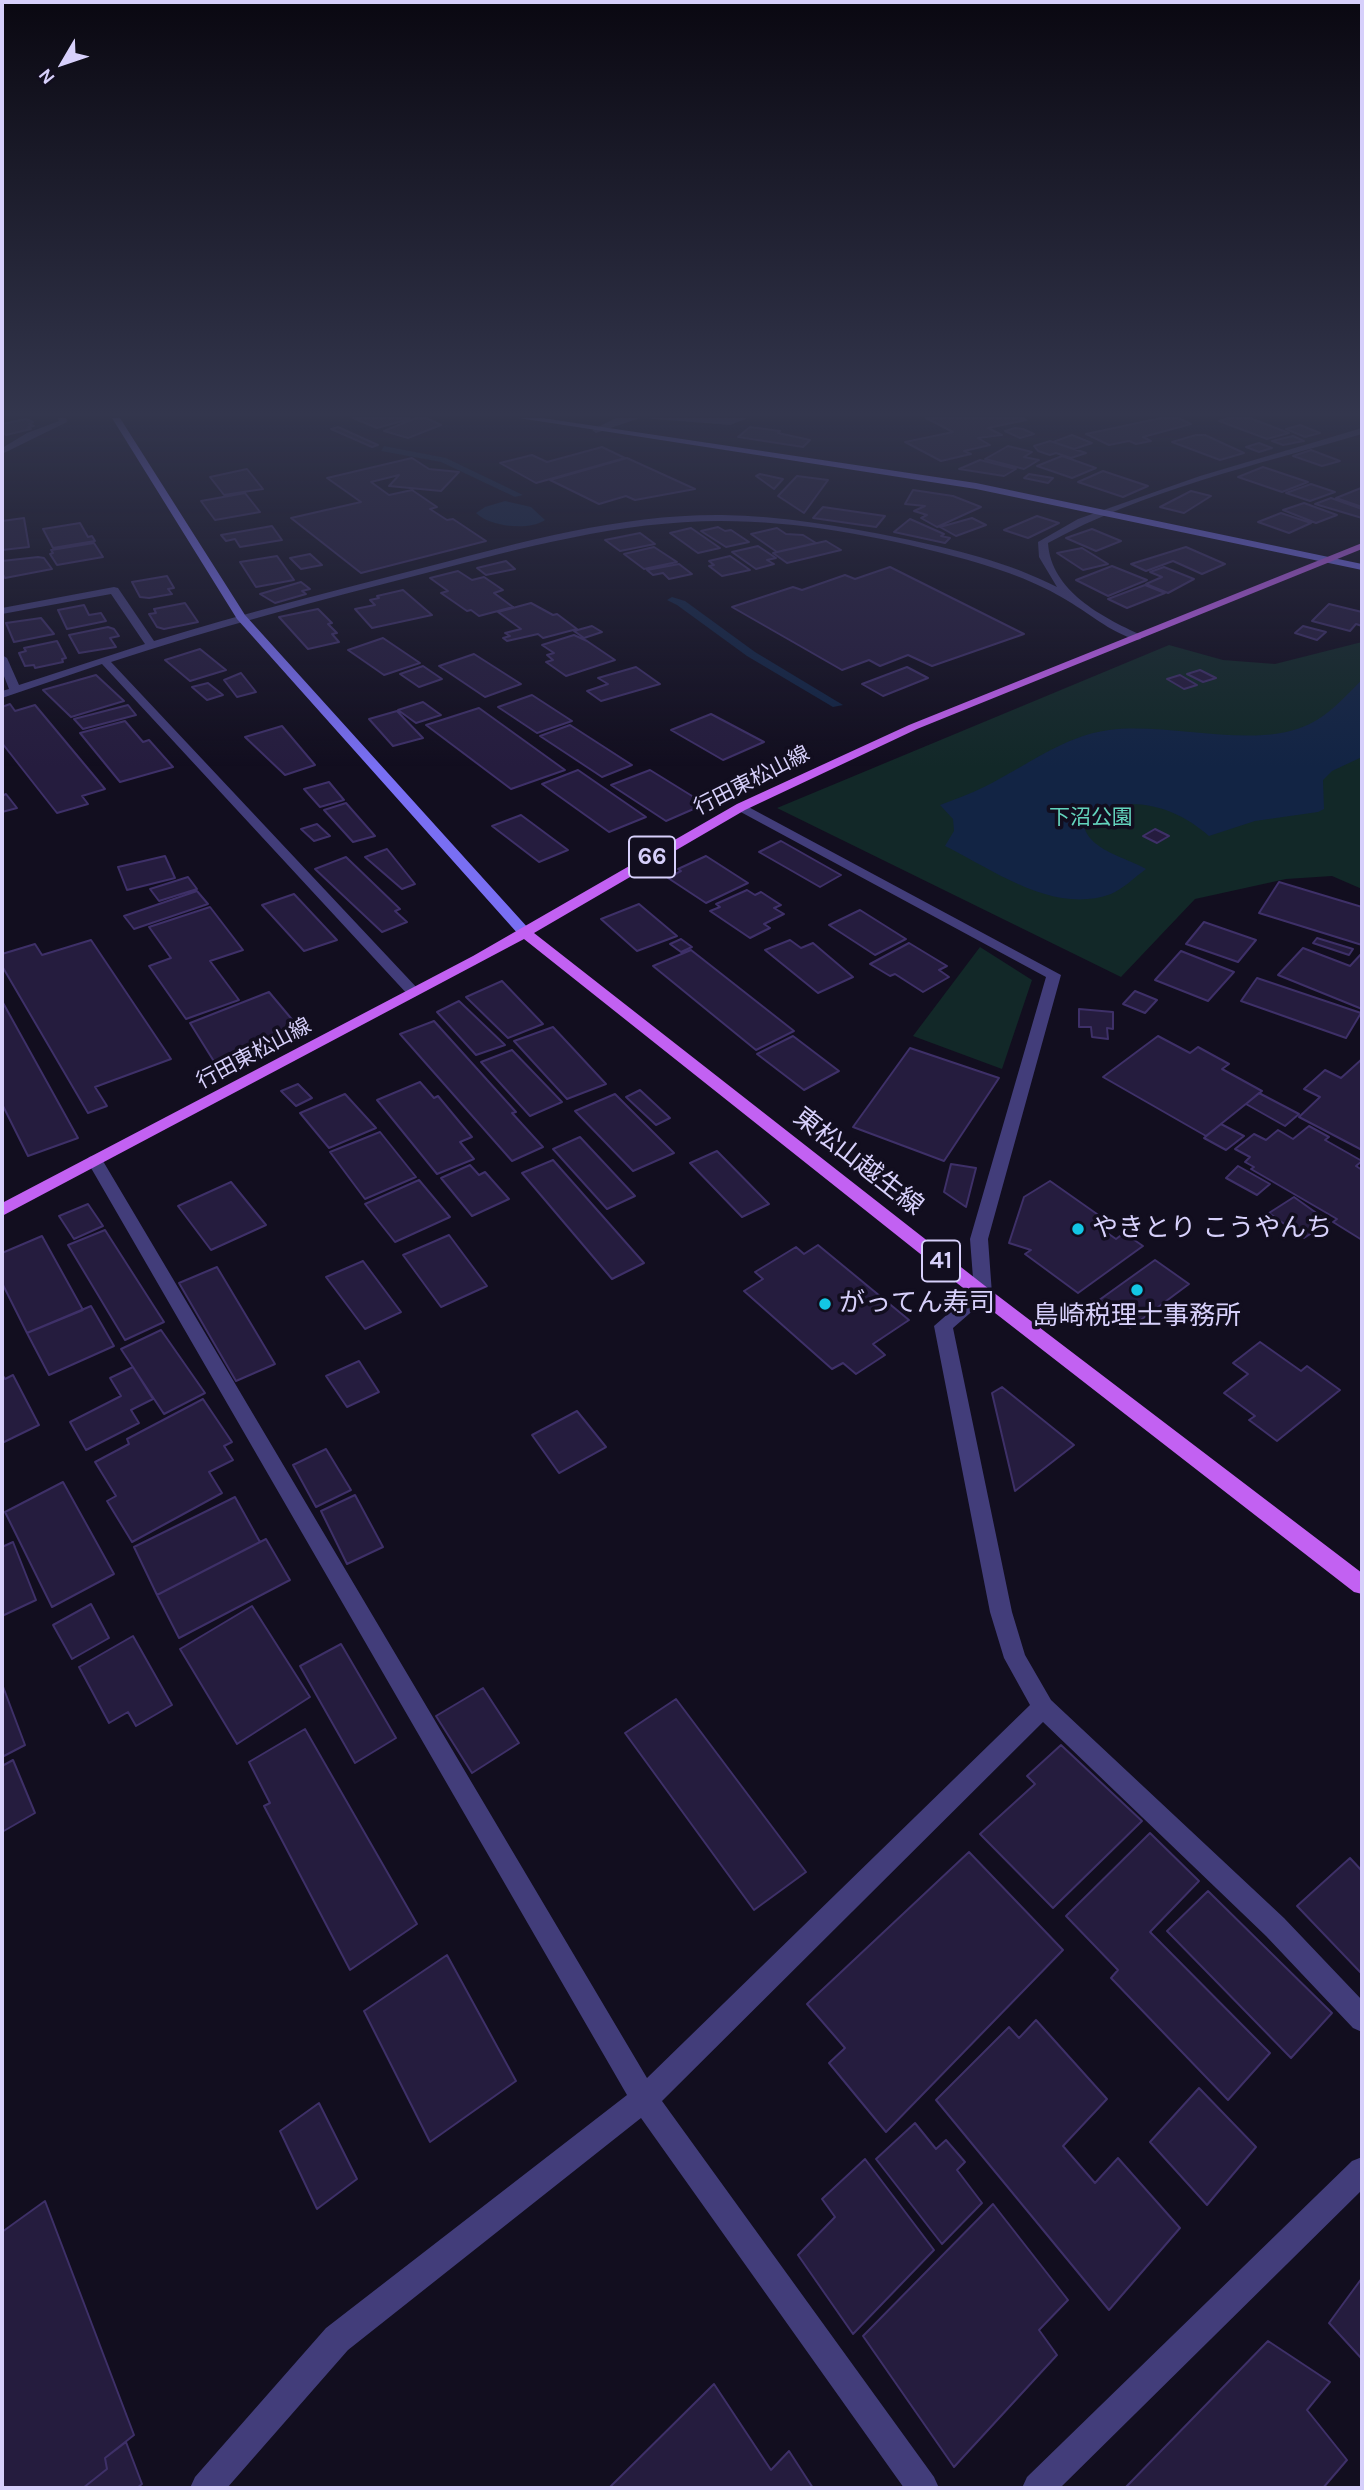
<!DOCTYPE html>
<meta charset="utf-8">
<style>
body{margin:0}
#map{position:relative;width:1364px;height:2490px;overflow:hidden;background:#120e1f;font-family:Karla,sans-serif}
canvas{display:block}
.frame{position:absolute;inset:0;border:4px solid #d7d0fb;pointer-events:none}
.north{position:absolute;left:28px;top:28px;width:70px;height:70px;-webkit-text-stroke:5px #120e1f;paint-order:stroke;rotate:231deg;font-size:19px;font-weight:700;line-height:28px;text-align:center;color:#d7d0fb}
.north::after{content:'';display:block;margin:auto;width:24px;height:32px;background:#d7d0fb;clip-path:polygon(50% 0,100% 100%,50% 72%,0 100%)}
</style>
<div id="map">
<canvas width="1364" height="2490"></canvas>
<div class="frame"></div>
<div class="north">N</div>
</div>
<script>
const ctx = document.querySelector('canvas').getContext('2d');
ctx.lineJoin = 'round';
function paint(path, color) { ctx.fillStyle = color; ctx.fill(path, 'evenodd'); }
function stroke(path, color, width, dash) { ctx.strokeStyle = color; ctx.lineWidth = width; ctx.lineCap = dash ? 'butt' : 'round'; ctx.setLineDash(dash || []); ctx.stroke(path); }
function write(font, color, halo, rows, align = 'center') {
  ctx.font = font + ' Karla,"Noto Sans JP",sans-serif'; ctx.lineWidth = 7; ctx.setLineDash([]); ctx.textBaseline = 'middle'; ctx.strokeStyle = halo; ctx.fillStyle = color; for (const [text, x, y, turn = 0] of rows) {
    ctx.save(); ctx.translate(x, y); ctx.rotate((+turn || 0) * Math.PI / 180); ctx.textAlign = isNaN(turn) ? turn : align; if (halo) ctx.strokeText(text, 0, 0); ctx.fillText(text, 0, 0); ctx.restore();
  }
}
const green = new Path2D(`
 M1362,642V889L1332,876L1286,879L1195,899L1121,977L777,808L1169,645L1223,660L1275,664Z
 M980,947L1032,980L1002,1069L913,1036Z`);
const water = new Path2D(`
 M505,501L531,507L545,520C529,531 490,527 476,513L485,507Z
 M1362,680V757L1332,771L1323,780L1324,809L1318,812L1255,821L1209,836C1174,805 1127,793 1084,816C1079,848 1124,856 1146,869C1135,877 1123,889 1111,894C1053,915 994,870 945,846L954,831L953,819L940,805C955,799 970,794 984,787C1025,767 1063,736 1109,730C1168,722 1252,749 1305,726C1328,717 1345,696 1362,680Z`);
const stream = new Path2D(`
 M384,446L446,458L523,495L515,497L441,462L381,451Z
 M672,597L685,601L755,652L843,705L833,707L747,656L677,605L667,600Z`);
const building = new Path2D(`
 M353,418H409L410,419L377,428Z
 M416,418H426L441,425L408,438L384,431Z
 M926,418H1022L1026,420L988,428L1002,435L978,438L990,445L964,451L971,454L941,461L905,442L953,432Z
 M1161,418H1178L1191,424L1143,437L1151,441L1136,444L1129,441L1109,445L1086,434Z
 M1229,418H1250L1289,433L1267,439L1219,421Z
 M26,419L33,422L29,424L34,426L28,427L31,429L6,435L2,432V424Z
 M1300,425L1320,433L1305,437L1286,429Z
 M338,427L378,445L372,447L331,429Z
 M750,427L780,431L778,433L810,440L803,447L738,437Z
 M1015,428L1023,429L1034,434L1020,438L1005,431Z
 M1072,435L1092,443L1074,449L1053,442Z
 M1196,435H1205L1244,453L1220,460L1172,442Z
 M1293,436L1304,441L1283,445L1272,441Z
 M1050,441L1086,453L1071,458L1056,453L1050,455L1038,451L1034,446Z
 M1259,443L1272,448L1259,452L1246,447Z
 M1008,446L1032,452L1024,457L1039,460L1024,469L985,459Z
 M602,447L625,458L536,483L500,463L532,455L547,462Z
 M1311,450L1340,461L1322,466L1293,456Z
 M1062,456L1096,468L1072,478L1037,466Z
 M412,458L429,469L459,472L441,491L389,486L399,475L371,482L389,495L412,490L437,507L430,509L447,520L453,519L486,541L361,573L291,518L361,502L327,478Z
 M627,458L695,489L635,500L626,496L599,504L550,480Z
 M980,460L1016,469L1004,476L959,469Z
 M1263,467L1308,482L1282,492L1238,477Z
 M247,469L263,489L224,495L210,477Z
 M1103,471L1148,486L1123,497L1078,482Z
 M760,474L783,479L774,489L756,476Z
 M1029,474L1053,478L1048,483L1024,478Z
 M797,476L828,480L804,513L778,496Z
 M1311,484L1335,492L1310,501L1286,493Z
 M1361,488L1362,507L1336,498Z
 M913,490L953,496L981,507L937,527L921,518L927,515L914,511L925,506L905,504Z
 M1191,491L1211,496L1184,513L1160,507Z
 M245,493L260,512L215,520L201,501Z
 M1331,498L1362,509V518L1315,504Z
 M1304,503L1337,515L1316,523L1283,510Z
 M823,507L885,516L876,527L813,518Z
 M1281,513L1311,523L1289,533L1258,522Z
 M1037,516L1059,523L1028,538L1004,530Z
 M24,518L29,547L2,550V521Z
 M972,518L986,525L956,536L940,527Z
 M910,519L944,534L941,536L950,538L945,543L894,532Z
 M80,523L88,537L92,536L95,541L53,548L43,529Z
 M272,526L282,540L240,547L235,539L226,541L221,535Z
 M718,527L725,531L731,530L749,542L726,547L701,531Z
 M691,528L720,548L698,553L670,533Z
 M777,528L786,534L803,535L816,543L777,552L751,534Z
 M1092,529L1121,541L1096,551L1066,538Z
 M640,533L655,544L620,551L605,540Z
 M826,541L841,550L787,563L773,553Z
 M94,543L103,557L57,565L50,554L53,553L51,550Z
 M758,546L776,558L767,560L774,564L756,569L732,552Z
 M654,547L677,562L644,569L624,554Z
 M1186,547L1225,564L1202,574L1173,561L1146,571L1131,564Z
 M1082,548L1108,564L1083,570L1057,553Z
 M310,554L322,565L301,569L290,558Z
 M277,556L294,580L256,587L240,562Z
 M730,556L750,570L722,576L709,566L714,565L709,561Z
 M38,557L44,558L52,569L5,578L2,573V561Z
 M506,561L515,569L486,575L477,568Z
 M679,564L692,574L669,579L663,573L653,575L647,570Z
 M1112,566L1147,580L1108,596L1076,580Z
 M890,567L1024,634L932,666L908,655L880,666L869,660L842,670L732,607L793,587L802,590L845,575L855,579Z
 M1164,567L1194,579L1168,593L1146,584L1162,577L1150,572Z
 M458,571L472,580L484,577L503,590L494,593L513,607L479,616L471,610L467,611L441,593L448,591L430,578Z
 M167,576L174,588L168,589L172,594L149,598L140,597L132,582Z
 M301,582L310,589L302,591L306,594L275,603L260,594Z
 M1145,585L1165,593L1127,608L1108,599Z
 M403,590L432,615L372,628L355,609L375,605L370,600L379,598L377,596Z
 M185,603L198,622L164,629L157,627L149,614L156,613L154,609Z
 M531,603L553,615L557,614L577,629L543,638L538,634L507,641L503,638L510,636L505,633L521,629L498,612Z
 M1329,604L1362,612V626L1356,624L1350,631L1312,621Z
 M84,605L89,615L101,613L106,621L67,629L58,610Z
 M318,609L332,623L328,624L337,633L332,634L339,642L308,649L279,617Z
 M41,618L54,634L14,642L6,623Z
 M592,626L602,632L584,638L574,631Z
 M1303,626L1326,632L1317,640L1295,633Z
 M108,627L114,629L119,636L110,638L116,647L79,653L69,635Z
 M574,635L587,641L615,660L566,676L546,662L553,660L547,655L554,653L542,645Z
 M383,638L420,663L384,675L348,650Z
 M57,641L66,658L62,659L63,662L35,668L34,665L25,666L19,653L26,651L24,648Z
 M200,649L226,670L190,681L165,660Z
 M474,654L521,684L485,697L439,666Z
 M423,666L442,679L419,687L400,674Z
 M636,667L660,684L601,701L587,691L608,684L598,678Z
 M907,667L928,678L883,696L862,684Z
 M1200,670L1216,678L1203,682L1187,674Z
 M241,673L256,692L237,697L224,680Z
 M96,675L124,701L71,717L43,690Z
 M1180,675L1197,685L1184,689L1167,679Z
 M208,683L223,695L207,700L192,687Z
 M532,695L572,721L537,733L498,707Z
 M423,702L441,715L416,723L398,710Z
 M10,704L15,711L35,705L105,789L82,796L88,804L57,813L2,743V707Z
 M128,705L136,715L83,729L74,719Z
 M479,708L565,770L511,789L426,725Z
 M397,711L423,738L393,746L369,719Z
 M711,714L764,742L723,760L671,730Z
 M125,721L143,742L149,740L173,767L120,782L80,733Z
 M570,725L632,765L602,777L540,736Z
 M282,726L315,765L285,775L245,737Z
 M578,770L646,817L609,832L542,784Z
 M650,770L705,804L666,821L611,785Z
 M329,782L344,800L320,807L304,789Z
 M6,794L17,808L2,812V796Z
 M346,803L375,836L353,842L324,810Z
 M521,815L568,850L539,862L492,826Z
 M317,824L330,836L314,841L301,829Z
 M1155,829L1169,836L1157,843L1143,836Z
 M781,841L841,875L820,887L759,852Z
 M387,849L415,884L402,889L365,857Z
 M165,856L175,878L127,890L118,867Z
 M706,856L748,883L706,903L668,878L681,871L678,869Z
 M346,857L400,909L395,911L407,922L382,932L315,869Z
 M188,877L197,889L159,901L150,889Z
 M1279,882L1362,907V945L1259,913Z
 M747,890L755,895L761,892L781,905L774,908L784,914L764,924L770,928L750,938L710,911L720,907L716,904Z
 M197,891L208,904L134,929L124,916Z
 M294,894L337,940L304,951L262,905Z
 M639,904L677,936L637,951L601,919Z
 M210,907L243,950L210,961L239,1000L186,1019L149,966L171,958L149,927Z
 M860,910L906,939L875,955L829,925Z
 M1204,922L1256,940L1238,962L1186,944Z
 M1317,938L1353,949L1349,955L1313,943Z
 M681,939L692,947L681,952L670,944Z
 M91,940L171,1059L95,1087L107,1106L88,1113L2,966V954L35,944L42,955Z
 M790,940L801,948L813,943L853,977L818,993L765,950Z
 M909,943L947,966L939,970L949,977L923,992L895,974L890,976L870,964Z
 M1303,948L1350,966L1362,953V1009L1278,975Z
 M691,950L794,1031L756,1050L653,966Z
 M1181,951L1234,972L1208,1001L1155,980Z
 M1257,978L1361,1013L1346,1038L1241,1001Z
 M502,981L543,1024L508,1038L466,997Z
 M1135,991L1157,1000L1145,1013L1123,1004Z
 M269,992L295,1023L215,1063L190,1023Z
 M2,1001L78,1138L28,1156L2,1104Z
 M459,1001L505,1045L476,1055L437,1012Z
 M1079,1009L1113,1012V1029L1107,1028L1108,1039L1092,1037L1091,1027H1079Z
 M434,1021L516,1112L512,1113L543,1147L512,1161L400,1034Z
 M553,1027L606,1084L567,1099L514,1041Z
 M793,1036L839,1071L804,1090L757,1054Z
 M1158,1036L1190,1053L1198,1047L1229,1064L1222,1069L1262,1091L1206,1136L1103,1077Z
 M910,1048L999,1078L944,1161L853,1127Z
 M512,1050L562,1102L530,1116L481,1062Z
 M1362,1059V1150L1299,1117L1320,1097L1304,1089L1325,1070L1341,1078Z
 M420,1082L434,1098L438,1096L472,1137L460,1142L474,1159L437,1174L377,1100Z
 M298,1084L312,1098L296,1106L281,1091Z
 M640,1090L670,1118L656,1125L626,1097Z
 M1259,1093L1299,1114L1285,1126L1246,1104Z
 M345,1094L376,1128L329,1148L300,1113Z
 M615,1094L674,1153L633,1171L575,1111Z
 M1221,1124L1244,1136L1226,1150L1204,1138Z
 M1309,1126L1329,1137L1325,1140L1362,1161L1356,1166L1362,1170V1240L1333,1222L1337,1219L1251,1169L1254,1167L1245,1162L1250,1157L1235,1149L1254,1134L1266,1140L1278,1130L1293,1139Z
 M380,1132L416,1177L365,1199L330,1152Z
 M580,1137L635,1196L607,1209L553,1149Z
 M717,1151L769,1204L742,1217L690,1163Z
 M553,1160L644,1263L612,1279L522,1173Z
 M951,1164L976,1168L966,1207L944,1192Z
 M470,1165L479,1175L485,1172L509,1199L472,1216L441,1178Z
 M1238,1166L1270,1184L1257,1195L1226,1178Z
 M419,1180L450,1217L395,1242L365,1204Z
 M1050,1181L1114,1226L1106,1232L1116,1239L1124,1233L1143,1246L1078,1293L1025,1254L1031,1250L1009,1243L1024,1197Z
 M231,1182L266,1225L211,1250L178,1206Z
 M1294,1197L1329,1222L1304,1238L1269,1213Z
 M88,1204L103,1226L74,1239L59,1216Z
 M105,1230L164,1322L125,1340L68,1245Z
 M449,1235L487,1286L441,1307L403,1255Z
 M42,1236L83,1310L27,1333L2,1283V1253Z
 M818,1245L909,1320L873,1344L885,1355L856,1374L843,1363L832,1369L744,1291L763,1279L755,1272L796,1247L804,1254Z
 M1155,1260L1189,1284L1130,1328L1095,1303Z
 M363,1261L401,1312L365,1329L326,1277Z
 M217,1267L275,1364L236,1381L179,1283Z
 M91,1306L114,1346L49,1375L27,1333Z
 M161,1330L205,1393L164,1414L121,1349Z
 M1260,1342L1301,1371L1307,1366L1340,1390L1277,1441L1249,1420L1255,1416L1224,1393L1248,1374L1233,1363Z
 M359,1361L379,1392L347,1407L326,1376Z
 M133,1367L153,1399L131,1410L139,1423L86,1450L70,1422L121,1396L110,1378Z
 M2,1374L5,1379L13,1375L39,1425L2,1443Z
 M1002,1387L1074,1445L1015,1491L992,1393Z
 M203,1399L232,1442L224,1446L233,1460L209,1472L222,1493L132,1542L107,1501L116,1496L95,1462L129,1444L127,1439Z
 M577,1411L606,1447L559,1473L532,1435Z
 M326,1449L351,1490L316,1507L293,1465Z
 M63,1482L114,1574L52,1607L5,1512Z
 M355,1495L383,1547L347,1564L321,1511Z
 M235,1497L260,1542L157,1595L134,1547Z
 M266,1539L290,1580L179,1638L157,1595Z
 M13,1542L36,1600L2,1616V1547Z
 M91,1604L109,1638L72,1659L53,1625Z
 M252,1606L310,1697L237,1744L180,1649Z
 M133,1636L172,1705L136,1726L128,1712L109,1723L79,1667Z
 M341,1644L396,1738L355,1763L300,1666Z
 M2,1684L25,1745L2,1757Z
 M483,1688L519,1743L472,1773L436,1716Z
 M676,1699L806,1872L754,1910L625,1733Z
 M305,1729L417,1924L350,1970L264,1806L270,1803L249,1762Z
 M1061,1745L1142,1821L1053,1908L980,1834L1035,1784L1027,1776Z
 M13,1760L35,1813L2,1832V1766Z
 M1150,1833L1199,1881L1150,1932L1270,2053L1228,2100L1111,1978L1118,1970L1066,1916Z
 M969,1852L1063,1950L886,2132L829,2063L845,2048L807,2004Z
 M1350,1858L1362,1871V1974L1297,1906Z
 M1208,1891L1332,2013L1291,2058L1167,1931Z
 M447,1955L516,2081L430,2142L364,2011Z
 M1036,2020L1107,2099L1063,2146L1095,2183L1118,2158L1180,2228L1109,2310L936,2100L1009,2027L1019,2038Z
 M1199,2088L1256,2147L1207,2205L1150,2142Z
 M319,2103L357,2179L317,2209L280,2131Z
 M915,2123L936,2149L946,2140L965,2162L957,2170L982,2203L942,2244L876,2159Z
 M865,2159L934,2250L853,2334L798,2255L835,2217L822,2199Z
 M45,2201L134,2435L105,2458L107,2469L83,2488H2V2232Z
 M993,2204L1068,2300L1039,2330L1057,2355L954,2467L863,2336Z
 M1362,2278V2359L1329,2323Z
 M1268,2341L1330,2382L1307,2410L1347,2460L1323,2488H1125Z
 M714,2384L771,2470L789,2451L813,2488H609Z
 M126,2442L142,2484L137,2488H83L107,2469L105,2458Z`);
const street = new Path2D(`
 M58,418H66L67,422L2,454V448L27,433L59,421Z
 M616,418H640L596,433L592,430Z
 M642,418H748L730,425Z
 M1362,428V434C1257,465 1144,490 1048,543C1051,591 1102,617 1141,635V639L1137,640C1109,632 1088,612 1063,598C1029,578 991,566 953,556C878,536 798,521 721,521C620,521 522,548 426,573C320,600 215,628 111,662L419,990L421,993L414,997L409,996L102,664L2,698V691L9,689L2,671V655L7,658L19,685L145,644L111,594L2,614V608L114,587L118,588L154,641C245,613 337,590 430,566C525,541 623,514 722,515C782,516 841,526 900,538C954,549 1008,562 1057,587L1039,557L1038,542L1078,519L1200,476Z
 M741,803L1061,975L988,1239L992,1294L953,1328L1012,1612L1025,1655L1051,1700L1284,1918L1362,2000V2032L1353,2028L1266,1936L1043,1722L662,2101L934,2477L939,2488H904L641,2118L348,2350L227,2488H190L195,2477L326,2328L627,2095L87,1161L89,1157L95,1155L103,1161L647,2078L1030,1705L1004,1658L990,1612L934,1326L974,1291L970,1239L1046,977L737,810L735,807Z
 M1362,2157V2190L1060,2488H1022L1027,2477L1352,2161Z`);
const secondary = new Path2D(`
 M112,418H120L245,615L529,929V935H519L237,619Z
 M519,418H542L976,483L1362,564V570L976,489Z`);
const primary = new Path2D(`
 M1362,543V549L917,729L745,810L534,933L989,1289L1362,1573V1594L1354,1592L977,1299L524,939L2,1216V1203L473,956L737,804L909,725Z`);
const markers = [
 [1078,1229,7,"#13c6e4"],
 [1137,1290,7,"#13c6e4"],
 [825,1304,7,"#13c6e4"]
];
const farStreetnames = [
 ["行田東松山線",752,781,-27],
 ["行田東松山線",254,1054,-28]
];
const farParknames = [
 ["下沼公園",1091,818]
];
const shields = [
 [652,857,46],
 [941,1261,38]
];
const shieldNames = [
 ["66",652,857],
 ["41",941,1261]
];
const streetNames = [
 ["東松山越生線",858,1162,38]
];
const poiNames = [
 ["やきとり こうやんち",1092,1229],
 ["がってん寿司",839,1304],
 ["島崎税理士事務所",1137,1317,"center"]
];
paint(green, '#122828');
paint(water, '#122444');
paint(stream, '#122444');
paint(building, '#251c3e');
stroke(building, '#3e3068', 2);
paint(street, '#423d7a');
paint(secondary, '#796ff3');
paint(primary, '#c261f2');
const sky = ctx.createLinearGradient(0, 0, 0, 767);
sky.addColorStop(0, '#0a0811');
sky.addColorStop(0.54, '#33364d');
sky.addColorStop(1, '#33364d00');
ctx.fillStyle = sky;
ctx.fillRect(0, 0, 1364, 767);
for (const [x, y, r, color] of markers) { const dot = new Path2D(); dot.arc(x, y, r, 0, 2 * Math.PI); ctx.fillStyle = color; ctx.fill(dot); stroke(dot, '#120e1f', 2.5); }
write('21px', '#d7d0fb', '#120e1f', farStreetnames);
write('21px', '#63d4bd', '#120e1f', farParknames);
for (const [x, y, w] of shields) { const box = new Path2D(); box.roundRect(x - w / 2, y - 20.5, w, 41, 5); ctx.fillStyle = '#120e1f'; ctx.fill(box); stroke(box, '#d7d0fb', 2); }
write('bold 24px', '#d7d0fb', null, shieldNames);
write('26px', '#d7d0fb', '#120e1f', streetNames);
write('26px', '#d7d0fb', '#120e1f', poiNames, 'left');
</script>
